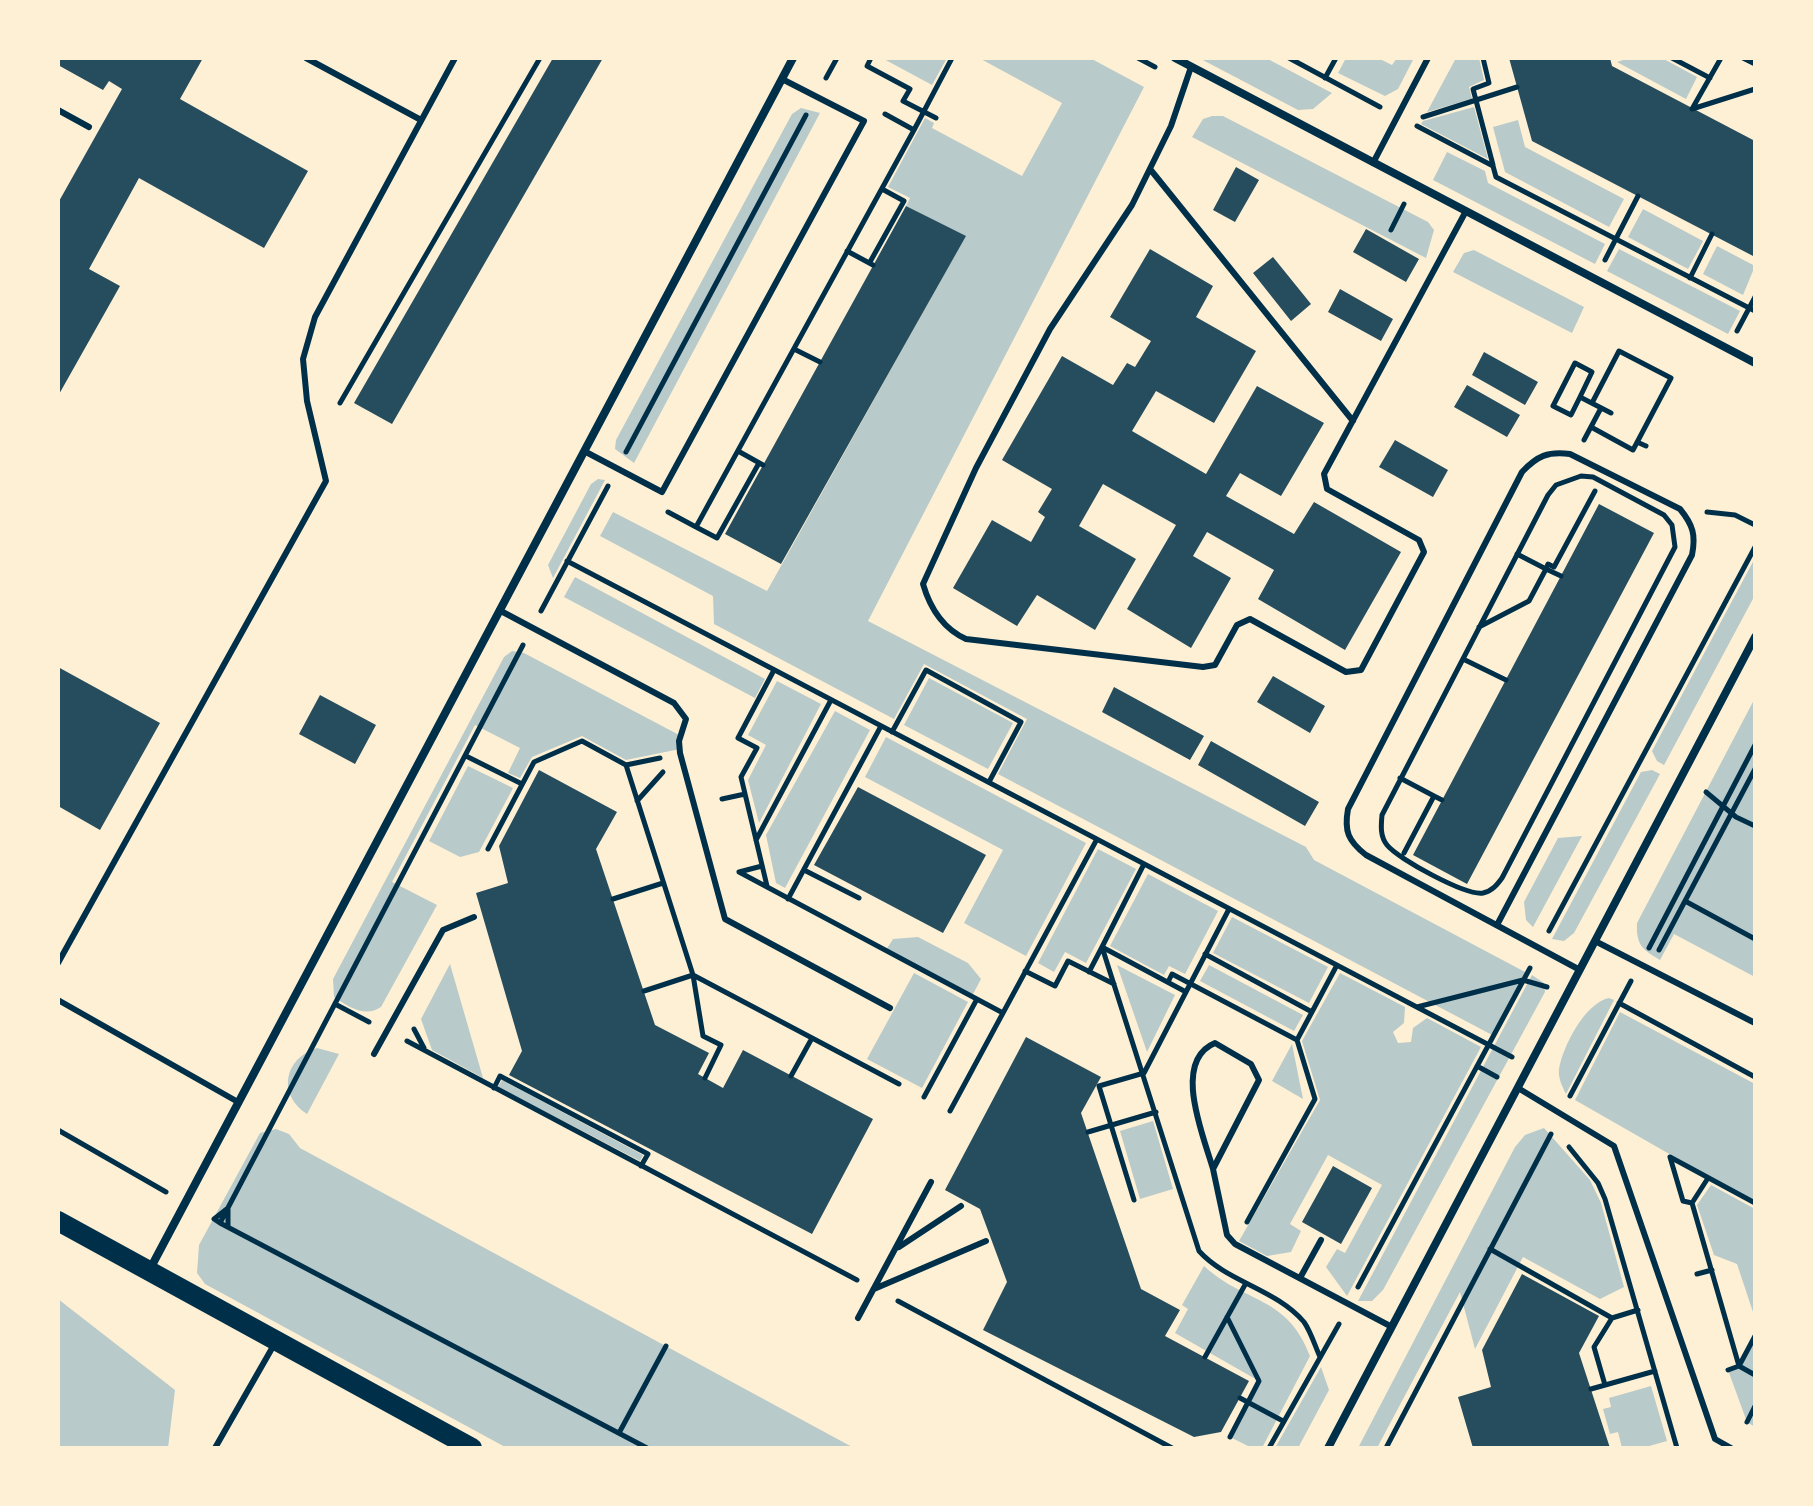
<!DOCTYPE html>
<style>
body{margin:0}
#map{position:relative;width:1813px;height:1506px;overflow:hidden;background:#fdf0d5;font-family:"DejaVu Sans",sans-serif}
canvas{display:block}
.frame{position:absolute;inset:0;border:60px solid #fdf0d5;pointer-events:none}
</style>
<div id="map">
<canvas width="1813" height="1506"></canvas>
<div class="frame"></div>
</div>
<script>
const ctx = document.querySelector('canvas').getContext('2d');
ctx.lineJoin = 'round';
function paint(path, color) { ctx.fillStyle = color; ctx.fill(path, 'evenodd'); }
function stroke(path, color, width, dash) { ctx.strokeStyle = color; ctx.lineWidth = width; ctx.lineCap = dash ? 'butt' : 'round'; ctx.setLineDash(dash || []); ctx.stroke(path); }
const green = new Path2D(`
 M882,58H947L932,85Z
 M979,58H1090L1144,87L868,621L1306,847L1314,860L1527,973L1494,1036L998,774L1027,719L924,664L894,719L714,624L713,596L600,536L613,512L767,591L965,237L906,206L910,198L888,187L925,118L934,123L932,128L1022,176L1062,103Z
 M1199,58H1266L1332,93L1313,109L1298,110Z
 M1346,58H1378L1392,65L1397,58H1414L1398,89L1385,96L1338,73Z
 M1456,58H1479L1484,80L1469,87L1472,99L1427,112Z
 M1629,58H1662L1697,77L1686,99L1617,62Z
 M1474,107L1488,159L1421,124L1423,121Z
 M801,108L820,113L634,463L615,449L616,440L792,114Z
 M1212,116H1223L1428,222L1434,230L1426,258L1192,137L1203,119Z
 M1518,120L1525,147L1624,199L1609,227L1505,172L1493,127Z
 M1447,152L1485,171L1488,183L1605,244L1595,264L1433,180Z
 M1643,209L1703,241L1688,269L1628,237Z
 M1717,246L1755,266L1743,295L1703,274Z
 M1619,249L1740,311L1728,334L1607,271Z
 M1474,250L1584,307L1572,333L1453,272L1464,253Z
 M598,479L605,480L553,578L548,565L591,484Z
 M1755,558V595L1664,765L1657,761L1652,751Z
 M575,577L765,679L755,698L564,597Z
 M512,651L524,653L681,736L680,749L626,760L582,736L532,757L520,778L508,773L520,748L475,725L392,882L437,905L381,1007C365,1018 349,1007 334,997L333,979L504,657Z
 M929,678L1013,723L988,769L904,725Z
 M777,681L821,704L759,823L748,780L766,745L748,735Z
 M1755,698V977L1674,934L1660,960C1642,949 1636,945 1637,923Z
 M835,711L870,730L785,888L776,883L766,835Z
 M886,737L1086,843L1026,956L964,923L1003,850L865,777Z
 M468,766L513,788L479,852L460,857L429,841Z
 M1652,770L1660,774L1574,933L1564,941L1552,939L1641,772Z
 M1582,836L1533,927L1526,920L1524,902L1558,838Z
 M1098,849L1136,869L1086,963L1065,952L1054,972L1038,963Z
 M1148,874L1218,911L1185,974L1169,966L1164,975L1110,946Z
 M1232,917L1328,967L1309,1003L1213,953Z
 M918,937L968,963L981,979L972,996L886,950L893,939Z
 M450,964L483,1078L432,1050L421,1019Z
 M1117,965L1175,995L1147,1052Z
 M1209,965L1303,1015L1294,1031L1200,981Z
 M914,973L968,1002L922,1088L867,1059Z
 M1340,973L1405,1007L1404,1023L1393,1032L1398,1043L1411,1042L1413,1028L1427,1018L1481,1047L1347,1296L1326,1267L1337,1249L1345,1253L1382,1185L1328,1155L1290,1224L1301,1231L1291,1252L1267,1256L1239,1241L1320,1100L1302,1041Z
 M1532,975L1544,983L1545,992L1383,1290L1372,1301H1358Z
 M1609,998L1614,1000L1566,1094C1562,1086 1558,1078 1559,1069C1563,1046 1585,1003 1609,998Z
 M1620,1012L1755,1084V1203L1575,1100Z
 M1292,1044L1303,1099L1272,1081Z
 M317,1048L339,1054L307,1114C277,1095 284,1058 317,1048Z
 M502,1080L643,1155L640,1161L498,1087Z
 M1153,1121L1173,1189L1140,1199L1120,1131Z
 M1544,1128L1590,1180L1601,1203L1624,1287L1600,1299L1523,1257L1475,1349L1460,1292L1377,1448H1358L1515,1147L1525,1135Z
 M276,1129L289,1134L300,1148L854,1448H507L205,1284L197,1273L199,1245L260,1133Z
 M1711,1185L1755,1209V1318L1737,1264L1714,1255L1697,1205Z
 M1204,1266C1245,1304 1287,1295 1310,1356L1262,1448H1252L1230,1437L1259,1381L1175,1333L1188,1309L1182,1305Z
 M58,1299L175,1390L168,1448H58Z
 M1755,1336V1427L1747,1422L1728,1370L1739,1366Z
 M1321,1367L1329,1390L1298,1448H1275Z
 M1651,1386L1667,1441L1642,1448H1622L1618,1432L1610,1434L1603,1409L1611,1407L1609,1398Z`);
const building = new Path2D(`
 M58,58H203L180,99L308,171L264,248L139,178L89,269L120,286L58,396V203L122,89L109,81L103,90L58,65Z
 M553,58H603L392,424L354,403Z
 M1509,58H1610L1612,66L1755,141V257L1532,141Z
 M1236,167L1259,180L1235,222L1213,210Z
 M906,206L966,236L781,564L725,534Z
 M1366,229L1419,259L1406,282L1353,252Z
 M1150,249L1213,286L1196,317L1256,351L1214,423L1156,391L1132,431L1206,474L1257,386L1324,423L1281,496L1240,473L1226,496L1294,534L1314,502L1401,552L1345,650L1258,599L1274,570L1207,532L1193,556L1231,578L1191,648L1127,609L1176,525L1103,484L1079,526L1136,559L1095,630L1037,595L1017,626L953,588L992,520L1031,542L1045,517L1038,512L1052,489L1002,460L1062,356L1113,385L1127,363L1135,367L1151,341L1110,317Z
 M1273,257L1311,304L1291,321L1253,273Z
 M1340,289L1393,319L1381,341L1328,312Z
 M1484,352L1538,382L1525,405L1472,375Z
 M1467,385L1520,415L1507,437L1454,407Z
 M1395,440L1448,470L1433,497L1379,467Z
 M1599,504L1654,533L1467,884L1413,855Z
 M58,667L160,723L100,830L58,806Z
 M1273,676L1325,706L1310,733L1257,702Z
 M1114,687L1204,736L1190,760L1102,712Z
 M320,695L376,725L355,764L299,734Z
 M1211,741L1319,802L1305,826L1198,765Z
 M539,770L617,812L596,849L655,1025L709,1053L698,1074L723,1088L743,1050L873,1119L812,1234L509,1075L522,1051L476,893L508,883L499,846Z
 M858,787L986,855L943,933L814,865Z
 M1026,1037L1101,1077L1081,1113L1141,1289L1180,1310L1165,1336L1249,1381L1221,1432L1194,1437L983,1330L1007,1282L980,1209L945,1190Z
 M1333,1166L1372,1188L1341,1244L1302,1222Z
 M1522,1274L1599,1316L1579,1353L1610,1448H1473L1458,1397L1491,1387L1482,1350Z`);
const path = new Path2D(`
 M871,58L867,66L910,89L903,101L936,118
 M1138,58L1155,67
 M1289,58L1380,107
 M1483,58L1489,83L1473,89L1493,165
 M1672,58L1710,78
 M1743,58L1755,64
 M826,78L837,58
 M1325,78L1336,58
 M1692,109L1755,89
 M1692,109L1721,58
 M1423,117L1517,87
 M1417,126L1493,166L1496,177L1755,311
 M914,130L952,58
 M1391,230L1404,204
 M847,251L873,265
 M1605,260L1638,196
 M870,262L904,201L882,189
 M1690,278L1712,234
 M1737,331L1755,297
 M794,349L820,362
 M1580,397L1592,372L1575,363L1553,406L1571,415L1580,397L1611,413
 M340,403L540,58
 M1591,427L1633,450L1671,378L1619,351L1592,403
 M1584,440L1601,408
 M1637,442L1646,446
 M738,451L763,465
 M626,452L806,115
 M1581,476L1593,477L1664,515L1672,525L1675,547L1502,878C1497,885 1492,891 1483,893C1466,896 1398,859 1387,845C1380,836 1381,826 1382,815L1548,495L1556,485Z
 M668,512L696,527L914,130L885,114
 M1707,512L1735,515L1755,525
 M696,527L717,538L759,463
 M1517,554L1546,569L1548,564L1554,567L1595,491
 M567,561L1512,1057
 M541,611L608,486
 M1479,627L1529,601L1546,569L1561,576
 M523,645L220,1223L647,1448
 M1463,659L1506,680
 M892,732L926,670L1021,722L989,782
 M466,756L522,784
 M626,765L660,758
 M1400,778L1434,796L1404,853
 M1706,792L1736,817L1755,826
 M1434,796L1442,800
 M722,799L745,794
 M637,801L663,772
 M756,840L831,700
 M488,849L534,762L582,741L626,765L693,975L899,1084
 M1144,864L1102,947L1186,992
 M762,866L739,872L1003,1013
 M804,870L859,898
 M767,886L741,777L757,748L738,738L774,670
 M613,899L663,883
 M788,899L881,726
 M1685,901L1755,939
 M1549,931L1755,547
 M1649,948L1755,745
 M1659,950L1755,769
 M1205,954L1312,1012
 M1025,971L1055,986L1068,961L1114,984
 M1089,972L1102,947L1199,1251C1227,1282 1276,1289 1304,1322C1311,1332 1315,1346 1320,1357
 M1168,982L1172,974L1297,1040L1315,1099L1247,1222
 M644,991L693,975L703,1036L721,1045L705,1078
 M1619,1003L1755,1077
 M335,1004L369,1022
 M1417,1007L1523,980L1547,987
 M414,1029L424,1048
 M1297,1040L1337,965
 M407,1041L857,1280
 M1477,1066L1497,1077
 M791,1076L812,1038
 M494,1088L500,1076L648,1154L641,1166
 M1570,1096L1631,981
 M924,1097L977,999
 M950,1111L1097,839
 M58,1130L166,1192
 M1088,1132L1156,1112
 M1569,1147L1598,1183L1605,1199L1677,1448
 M1708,1178L1692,1203L1683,1201L1670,1157L1755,1203
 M1134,1200L1099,1086L1144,1073L1229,909
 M1692,1203L1739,1366L1755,1336
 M220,1223L214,1219L228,1208V1226
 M1490,1249L1612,1318
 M1697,1274L1712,1270
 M1358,1287L1530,968
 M898,1301L1172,1448
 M1227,1317L1259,1381L1230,1437
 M1205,1357L1246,1283
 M1728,1370L1739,1366L1755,1375
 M1605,1385L1594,1347L1612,1318L1638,1310
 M1591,1389L1655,1371
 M1240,1398L1283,1421
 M1747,1422L1755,1406
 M619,1433L666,1346
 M1269,1448L1339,1324
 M1386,1448L1551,1134`);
const service = new Path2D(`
 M306,58L421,120
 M1191,67L1171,126L1132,205L1050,329L976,468L923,584C930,608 944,629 966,639L1203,667L1215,665L1237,625L1250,619L1346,672L1361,670L1424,552L1419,540L1327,489L1324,474L1466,211
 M58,110L89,127
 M1373,163L1428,58
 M1150,169L1353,421
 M584,451L662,492L864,121L782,79
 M499,610L674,703L686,719L679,741L680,753L725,919L890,1008
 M1497,925L1692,555C1696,535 1693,525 1680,509L1570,454C1548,451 1537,456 1522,472L1348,809C1344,831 1348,841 1366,855L1580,970
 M1595,941L1755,1023
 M58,963L326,481L307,401L303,359L315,317L455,58
 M58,1000L238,1102
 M374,1054L443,930L474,917
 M1518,1088L1614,1146L1715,1439L1731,1448
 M1213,1169C1204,1137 1171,1061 1215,1043L1251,1064L1259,1080L1213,1169L1227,1235L1235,1244L1392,1327
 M899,1247L961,1206
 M1300,1278L1321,1240
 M874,1289L986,1241
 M858,1318L931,1182
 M215,1448L275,1343`);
const minor = new Path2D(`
 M1175,58L1755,363
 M150,1269L793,58
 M1328,1448L1755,637`);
const primary = new Path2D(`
 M58,1221L472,1448`);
paint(green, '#b9caca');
paint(building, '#264d5e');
stroke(path, '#003049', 5);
stroke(service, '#003049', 6);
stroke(minor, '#003049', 8);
stroke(primary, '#003049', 20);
</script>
